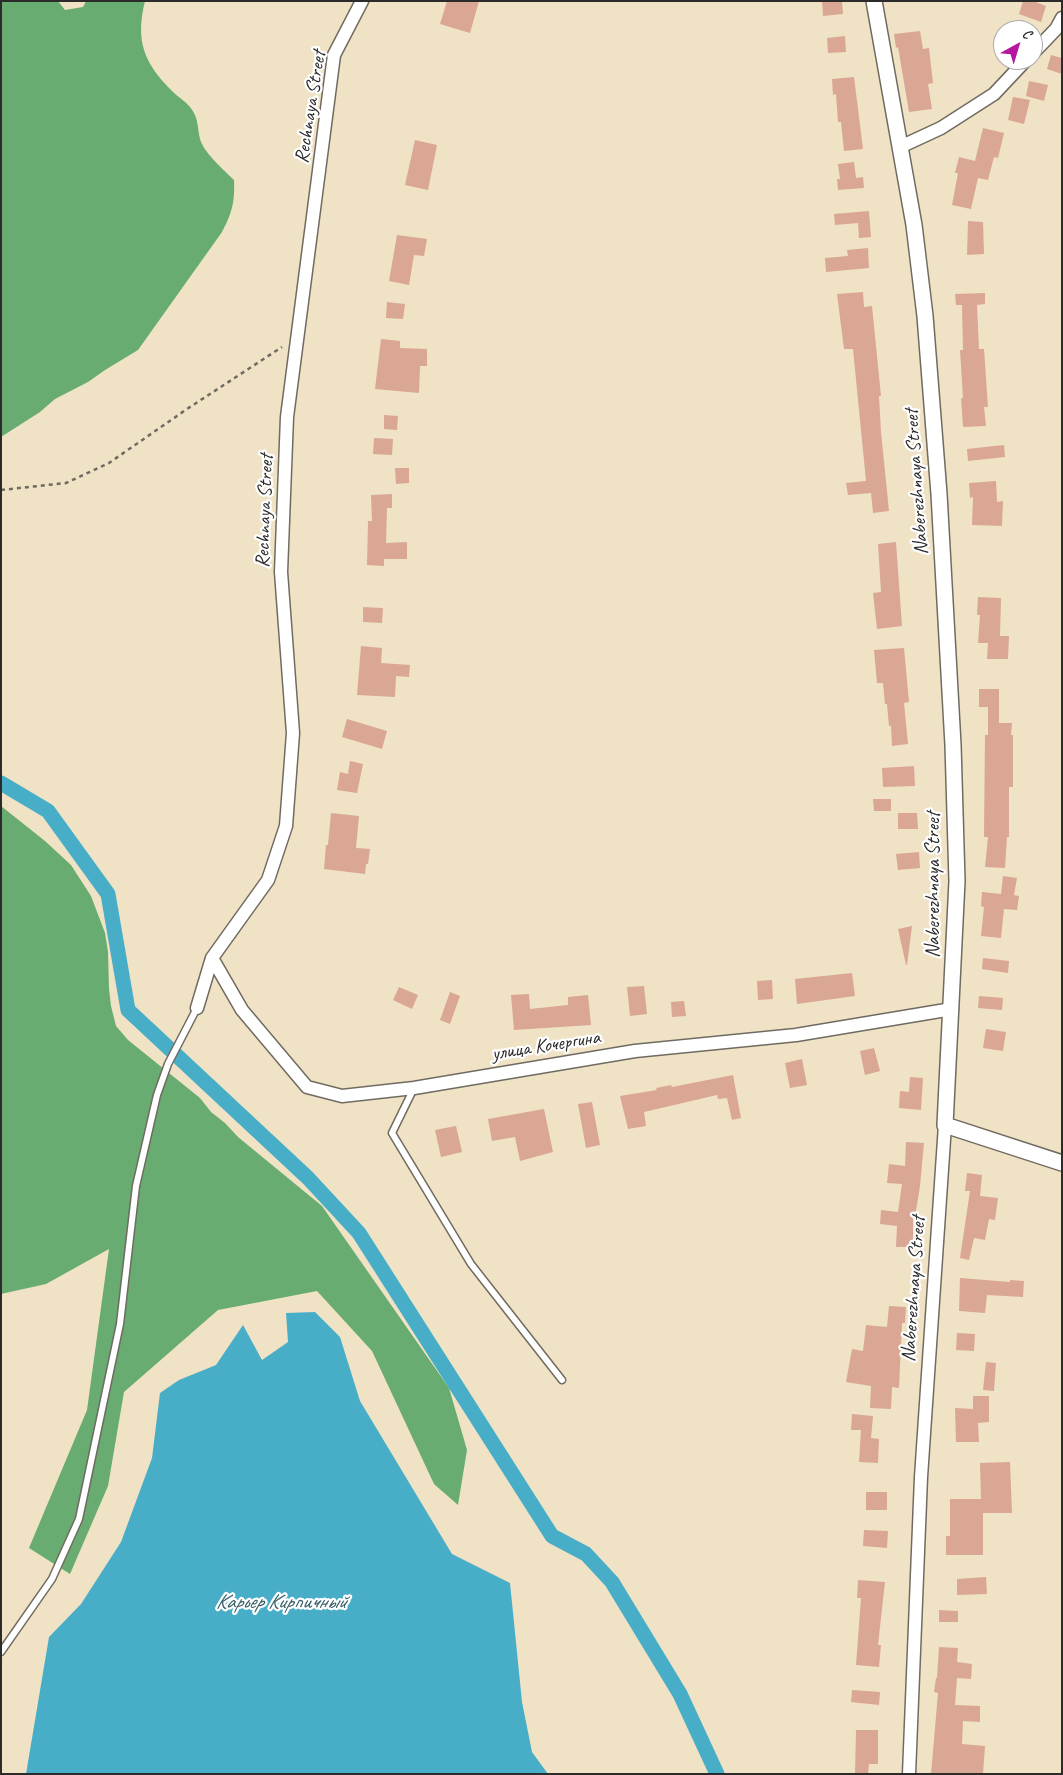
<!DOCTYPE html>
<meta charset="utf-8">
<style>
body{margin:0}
#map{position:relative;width:1063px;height:1775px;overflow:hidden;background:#f0e2c4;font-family:Caveat,sans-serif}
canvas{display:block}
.frame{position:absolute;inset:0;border:2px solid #2b2b2b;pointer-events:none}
.north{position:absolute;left:993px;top:20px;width:50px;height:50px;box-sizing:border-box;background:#fff;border:1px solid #aaa;border-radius:50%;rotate:39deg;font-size:14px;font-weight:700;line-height:20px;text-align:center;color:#2b2b2b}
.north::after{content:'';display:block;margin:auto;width:18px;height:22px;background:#b5179e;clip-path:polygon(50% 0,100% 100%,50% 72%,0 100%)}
</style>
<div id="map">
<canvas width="1063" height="1775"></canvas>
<div class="frame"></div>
<div class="north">С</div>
</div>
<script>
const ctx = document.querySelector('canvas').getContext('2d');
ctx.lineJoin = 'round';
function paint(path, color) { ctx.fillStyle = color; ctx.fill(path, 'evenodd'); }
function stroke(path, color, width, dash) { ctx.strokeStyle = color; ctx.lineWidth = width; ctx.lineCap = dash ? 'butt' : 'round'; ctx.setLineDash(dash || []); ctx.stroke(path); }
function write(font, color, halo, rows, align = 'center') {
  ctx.font = font + ' Caveat,sans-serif'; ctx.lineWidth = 4.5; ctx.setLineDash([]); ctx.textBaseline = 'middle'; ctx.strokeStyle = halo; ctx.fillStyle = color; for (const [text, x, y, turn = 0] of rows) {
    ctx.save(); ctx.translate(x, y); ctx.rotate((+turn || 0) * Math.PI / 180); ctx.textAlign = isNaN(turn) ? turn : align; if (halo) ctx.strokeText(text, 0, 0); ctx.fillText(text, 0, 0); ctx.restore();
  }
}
const forest = new Path2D(`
 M1,1H58L65,10L83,7L86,1H145C135,41 144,63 172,91C178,97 185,101 190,107C199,118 197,127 200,139C204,153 224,170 234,180C235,202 232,213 222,232L138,350L105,370L88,382L55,399L40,412L1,437Z
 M1,806L45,841L71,865L91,896L105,933L108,952L109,989L111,1006L116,1026L128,1040L200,1098L211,1112L225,1123L238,1137L322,1206L449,1388L467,1450L458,1505L434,1484L372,1351L317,1291L218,1310L124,1392L108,1486L70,1574L29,1548L87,1410L109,1249L46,1284L1,1294Z`);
const water = new Path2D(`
 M315,1312L340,1337L360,1401L452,1554L510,1583L522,1702L532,1752L548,1774H26L49,1637L81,1604L121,1542L152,1458L160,1393L179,1380L216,1365L243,1325L262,1360L288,1342L286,1313Z`);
const canal = new Path2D(`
 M1,783L48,811L108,894L128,1010L308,1178L359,1233L552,1536L586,1554L612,1582L680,1694L717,1774`);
const building = new Path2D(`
 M447,1H479L470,33L440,24Z
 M822,1H842L843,14L823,16Z
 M1023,1H1033L1046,6L1041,22L1019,14Z
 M920,31L923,49L929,48L933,83L928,84L932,109L909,112L898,47L896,48L894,34Z
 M845,36L846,52L828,53L827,38Z
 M1051,55L1062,58V74L1047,69Z
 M854,77L863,149L844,151L841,122H838L836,94L833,95L832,79Z
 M1029,81L1048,85L1044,101L1026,96Z
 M1013,97L1030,100L1024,124L1008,120Z
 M983,128L1004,133L998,158L994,157L988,180L978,178L971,209L952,205L958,173H955L959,157L975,161Z
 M415,140L437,145L428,190L405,185Z
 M854,162L856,178L863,177L864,188L838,190L837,179H840L838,164Z
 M869,211L871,237L859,238L858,223L835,225L834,214Z
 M968,221L983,222L984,254L967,255Z
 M397,235L427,239L424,256L414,255L409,285L389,281Z
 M868,248L869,268L826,272L825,258L848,256L847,250Z
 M863,292L864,307L872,306L881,396H879L881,432L889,511L873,513L871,493L848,495L846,483L866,481L853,349H844L837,294Z
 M985,293V304L977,305L979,349H984L988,407H984L986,426L963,427L961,398H963L960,350H963L962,305H956L955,294Z
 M387,302L405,304L403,319L386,318Z
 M381,339L400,341V348L427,349V366H420L419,393L375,389Z
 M384,415L398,416L397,430L384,429Z
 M374,438L393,439L392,455L373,454Z
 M1004,445L1005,457L968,461L967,449Z
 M395,468H409V483L396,484Z
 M996,481L997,502L1003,501L1002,526L972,525L973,497L970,498L969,483Z
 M392,494V508H387L386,543L407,542V559H384V566L367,565L368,521H372L371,495Z
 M896,542L902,626L877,629L873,593L881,592L878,544Z
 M978,597L1001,598L1000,636H1009L1008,659H987L988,643H978L980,615H977Z
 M363,607L383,608L382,623L363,622Z
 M361,646L382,648L381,663L410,665L409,677L396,676L395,697L357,695Z
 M904,648L909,702L904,703L908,744L892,746L891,726H889L887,704H885L883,683H877L874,650Z
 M979,689H999V723H1012L1011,735H1013V787H1009V837H1007L1005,868L985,867L988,837H984L985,735H988V707H979Z
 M347,719L387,731L382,749L342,737Z
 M350,761L363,764L357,793L337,790L340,772L348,774Z
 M914,766L915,786L883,787L882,768Z
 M873,799H891V811H874Z
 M331,813L359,816L356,848L370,849L368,864H366L365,874L324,869L326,845H328Z
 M898,813H917L918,829H898Z
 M919,852L920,868L898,870L896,854Z
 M1003,876L1017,878L1014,895L1019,896L1017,910L1004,909L1001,938L981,936L984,907L981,906L982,892L1001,894Z
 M912,926L907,965H906L898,929Z
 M983,958L1009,961L1008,973L982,969Z
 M852,973L855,996L797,1004L795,979Z
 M772,980L773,999L758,1000L757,981Z
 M644,986L647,1014L630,1016L627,987Z
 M399,987L418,995L412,1009L393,1000Z
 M450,992L460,996L450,1024L440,1020Z
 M529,994L530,1009L568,1005V997L588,995L591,1025L514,1030L511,995Z
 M979,996L1003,998L1002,1010L978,1008Z
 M684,1001L686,1016L672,1017L671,1002Z
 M986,1029L1006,1032L1003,1051L983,1048Z
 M874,1048L880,1071L865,1075L860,1051Z
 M802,1059L807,1085L790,1088L785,1063Z
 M733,1075L741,1118L732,1120L727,1098L718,1099L717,1095L644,1112L646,1126L628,1129L620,1096L657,1090L656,1088L671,1085L672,1087Z
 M910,1077L923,1078L921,1110L899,1108L900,1091L909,1092Z
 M592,1102L600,1145L586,1148L578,1104Z
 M544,1109L553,1152L520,1161L515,1137L492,1141L488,1119Z
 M456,1126L462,1152L441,1157L435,1130Z
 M906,1142L924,1143L920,1186L915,1217L913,1216V1247H896L897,1226L880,1224L881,1210L898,1212L902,1184L887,1183L889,1164L905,1166Z
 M967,1173L982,1175L980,1196L998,1198L995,1220L989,1219L985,1240L974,1238L969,1260L960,1258L970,1191H965Z
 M960,1278L1010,1282V1280L1024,1281L1023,1297L987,1295L985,1313L959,1311Z
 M889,1306L906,1307L905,1323H902L899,1388L892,1387L891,1409L870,1408L871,1386L846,1382L852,1349L863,1351L866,1325L887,1327Z
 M957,1333L975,1334L974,1351L956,1350Z
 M986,1362L996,1363L994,1391L983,1390Z
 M973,1396H989V1422L978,1423L979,1442H956L955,1408L973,1409Z
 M852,1414L873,1416L871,1438L879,1439L878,1463L859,1462L861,1430H851Z
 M1010,1462L1012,1513H983V1555H946V1536H950V1499H981L980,1463Z
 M866,1492H887V1510H866Z
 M864,1530L888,1531L887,1548L863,1546Z
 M986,1577L987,1594L957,1595V1579Z
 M858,1580L885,1582L878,1645H881L879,1667L856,1665L861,1598H857Z
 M939,1610L958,1611V1622H939Z
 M939,1647L958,1648L957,1662L972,1664L971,1679L957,1678L955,1705L980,1706V1722L963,1721L962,1744L985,1746L983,1774H931L938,1693L934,1692L936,1678H937Z
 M852,1690L880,1692L879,1705L851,1702Z
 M856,1730H878V1764H869L868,1774H855Z`);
const path = new Path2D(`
 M1,490L66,483L109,463L187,409L282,347`);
const service = new Path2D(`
 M414,1088L392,1133L471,1264L562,1380
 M1,1652L52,1579L79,1519L120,1324L136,1186L157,1095L168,1064L197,1008`);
const minor = new Path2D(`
 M1033,53L1056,29L1062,18
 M900,147L941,128L994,94L1026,60
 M212,958L242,1010L307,1087L342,1096L414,1088L635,1051L796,1035L952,1009
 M197,1008L212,958L268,880L286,826L293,733L281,572L287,417L334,55L362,1
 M909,1774L921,1477L945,1125`);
const tertiary = new Path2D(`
 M874,1L914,225L925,316L939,494L953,745L957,881L945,1125L1062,1163`);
const streetNames = [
 ["Rechnaya Street",311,107,-81],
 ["Naberezhnaya Street",917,482,-94],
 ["Rechnaya Street",265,511,-88],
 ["Naberezhnaya Street",934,885,-90],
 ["улица Кочергина",546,1046,-9],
 ["Naberezhnaya Street",914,1289,-86]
];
const waterNames = [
 ["Карьер Кирпичный",281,1602]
];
paint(forest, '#68ac72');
paint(water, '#48aec8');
stroke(canal, '#48aec8', 15);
paint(building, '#d9a794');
stroke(service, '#706b61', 9);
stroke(minor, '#706b61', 15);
stroke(tertiary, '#706b61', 18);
stroke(path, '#706b61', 2.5, [4, 4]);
stroke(service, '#fff', 6);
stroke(minor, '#fff', 12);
stroke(tertiary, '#fff', 15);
write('20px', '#2b2b2b', '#fff', streetNames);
write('italic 21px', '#375f6a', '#fff', waterNames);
</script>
